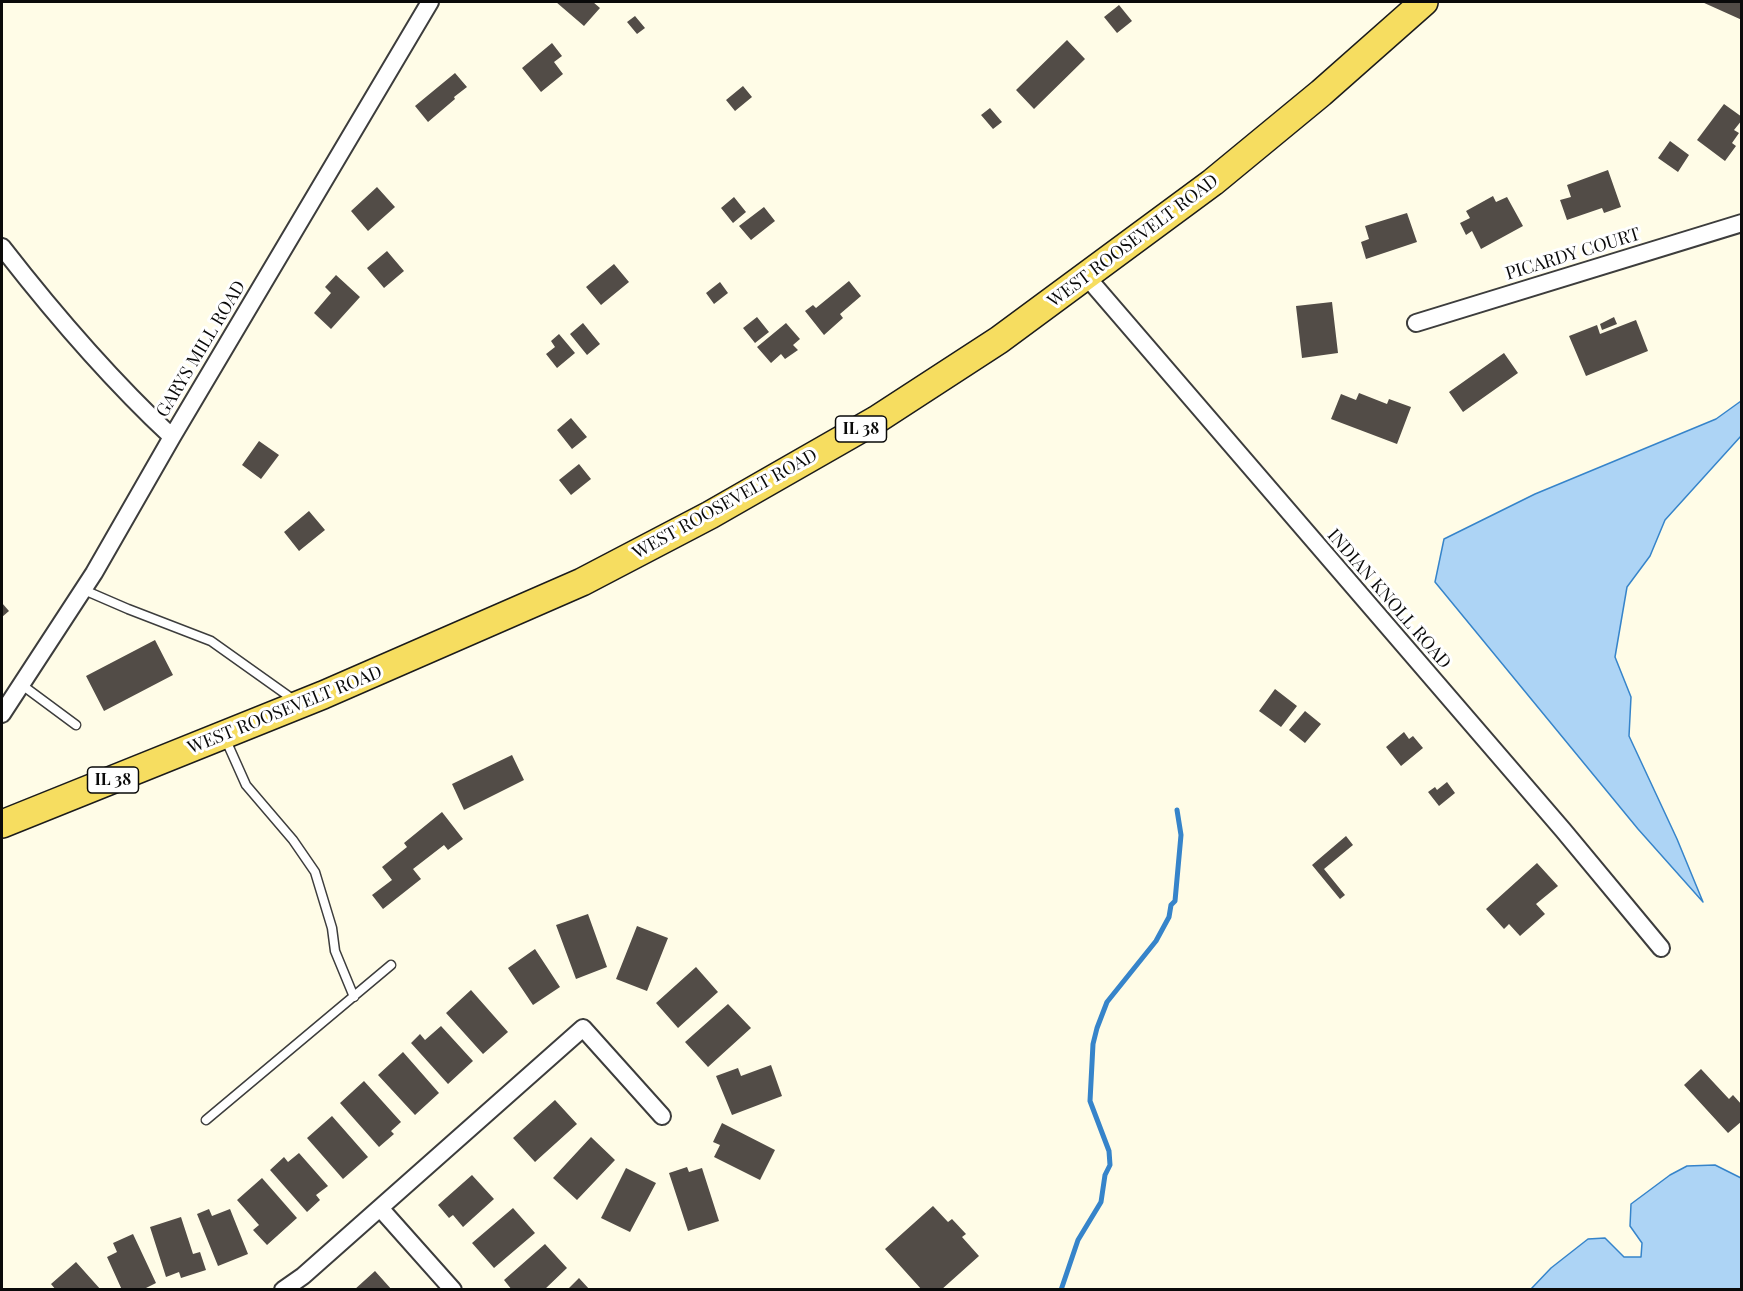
<!DOCTYPE html>
<style>
body{margin:0}
#map{position:relative;width:1743px;height:1291px;overflow:hidden;background:#fffce7;font-family:"Playfair Display",serif}
canvas{display:block}
.frame{position:absolute;inset:0;border:3px solid #0a0a0a;pointer-events:none}
</style>
<div id="map">
<canvas width="1743" height="1291"></canvas>
<div class="frame"></div>
</div>
<script>
const ctx = document.querySelector('canvas').getContext('2d');
ctx.lineJoin = 'round';
function paint(path, color) { ctx.fillStyle = color; ctx.fill(path, 'evenodd'); }
function stroke(path, color, width, dash) { ctx.strokeStyle = color; ctx.lineWidth = width; ctx.lineCap = dash ? 'butt' : 'round'; ctx.setLineDash(dash || []); ctx.stroke(path); }
function write(font, color, halo, rows, align = 'center') {
  ctx.font = font + ' "Playfair Display",serif'; ctx.lineWidth = 6; ctx.setLineDash([]); ctx.textBaseline = 'middle'; ctx.strokeStyle = halo; ctx.fillStyle = color; for (const [text, x, y, turn = 0] of rows) {
    ctx.save(); ctx.translate(x, y); ctx.rotate((+turn || 0) * Math.PI / 180); ctx.textAlign = isNaN(turn) ? turn : align; if (halo) ctx.strokeText(text, 0, 0); ctx.fillText(text, 0, 0); ctx.restore();
  }
}
const water = new Path2D(`
 M1741,401V436L1665,520L1650,556L1627,587L1615,657L1631,697L1629,736L1677,839L1703,902L1638,829L1435,582L1444,539L1535,494L1716,419Z
 M1715,1165L1741,1178V1289H1531L1551,1268L1588,1239L1605,1238L1624,1257H1641L1642,1243L1630,1226L1631,1204L1670,1175L1687,1166Z`);
const stream = new Path2D(`
 M1061,1290L1078,1240L1101,1202L1105,1175L1110,1165L1109,1151L1090,1101L1093,1044L1097,1028L1107,1002L1156,941L1169,917L1171,905L1175,901L1181,835L1177,810`);
const building = new Path2D(`
 M556,2H593L600,8L584,26Z
 M1702,2H1742V20Z
 M1119,5L1132,21L1117,33L1104,17Z
 M635,16L645,28L637,34L627,22Z
 M1067,40L1085,59L1034,109L1016,90Z
 M552,43L562,56L554,62L563,74L541,92L522,68Z
 M455,73L467,87L454,97L455,99L428,122L415,106Z
 M743,86L752,97L735,111L726,100Z
 M1724,104L1742,117V120L1734,130L1739,133L1732,143L1736,146L1725,161L1697,140Z
 M990,108L1002,122L993,129L981,115Z
 M1670,141L1689,155L1678,172L1658,158Z
 M1608,170L1621,207L1604,213L1602,208L1567,220L1560,200L1571,197L1567,185Z
 M377,187L395,207L368,231L351,211Z
 M1493,196L1496,202L1507,197L1523,226L1481,249L1472,231L1466,235L1460,223L1470,218L1466,211Z
 M734,197L746,212L733,223L721,208Z
 M764,207L775,221L751,240L739,226Z
 M1407,213L1417,242L1366,259L1361,242L1369,239L1365,226Z
 M387,251L404,271L384,288L367,268Z
 M614,264L629,282L601,305L586,287Z
 M336,275L360,297L331,329L314,313L331,293L325,287Z
 M849,281L861,296L840,314L843,318L824,335L805,311L813,305L816,308Z
 M720,282L728,293L714,304L706,293Z
 M1332,302L1338,353L1302,358L1296,306Z
 M757,317L769,332L755,343L743,328Z
 M1614,317L1617,324L1602,330L1600,324Z
 M1636,320L1648,351L1586,376L1569,336L1597,325L1600,334Z
 M583,323L600,344L587,355L570,334Z
 M786,323L800,339L793,345L798,350L785,359L781,354L771,363L757,347Z
 M559,334L575,353L557,368L546,354L555,347L551,341Z
 M1504,353L1518,373L1463,412L1449,392Z
 M1359,393L1387,404L1389,399L1411,407L1397,444L1331,419L1341,394L1356,400Z
 M571,418L587,437L572,449L557,430Z
 M259,441L279,455L261,479L242,465Z
 M579,464L591,479L571,495L559,480Z
 M309,511L325,530L299,551L284,532Z
 M2,603L9,611L2,617Z
 M155,640L173,675L104,711L86,676Z
 M1275,689L1297,706L1281,727L1259,711Z
 M1305,711L1321,724L1305,743L1289,730Z
 M1404,732L1409,739L1413,736L1423,748L1401,766L1386,747Z
 M512,755L524,780L464,810L452,784Z
 M1447,782L1455,793L1439,806L1428,792L1435,787L1437,790Z
 M442,812L463,839L448,850L444,845L413,869L421,879L383,909L372,895L392,880L382,867L407,847L404,843Z
 M1346,836L1353,845L1324,869L1345,895L1340,899L1312,865Z
 M1537,863L1558,886L1536,904L1545,914L1520,936L1509,924L1504,929L1486,909Z
 M588,914L607,967L576,979L556,925Z
 M637,926L668,938L647,991L616,979Z
 M535,949L560,987L533,1005L508,968Z
 M696,967L718,992L678,1028L656,1003Z
 M471,990L508,1032L483,1054L446,1013Z
 M728,1004L751,1028L708,1067L685,1042Z
 M441,1026L473,1061L448,1084L411,1043L420,1034L425,1040Z
 M403,1052L439,1093L415,1115L378,1075Z
 M771,1065L782,1096L732,1115L716,1076L738,1068L741,1076Z
 M1701,1069L1729,1099L1733,1095L1742,1105V1121L1728,1133L1684,1085Z
 M364,1081L401,1122L391,1131L394,1134L379,1147L340,1103Z
 M555,1100L577,1124L535,1162L513,1138Z
 M332,1116L368,1157L343,1179L307,1138Z
 M722,1123L775,1150L760,1180L714,1157L720,1145L713,1142Z
 M591,1137L615,1160L577,1200L553,1178Z
 M299,1153L328,1186L316,1195L320,1200L307,1212L270,1170L284,1157L288,1162Z
 M687,1167L689,1172L702,1168L719,1221L688,1231L669,1173Z
 M626,1168L656,1183L630,1232L601,1218Z
 M472,1175L494,1199L463,1227L453,1215L449,1218L438,1205Z
 M262,1178L297,1218L267,1245L253,1230L259,1225L237,1200Z
 M933,1206L948,1222L952,1219L966,1234L962,1237L979,1256L941,1290H922L885,1249Z
 M513,1208L535,1233L494,1268L472,1243Z
 M209,1209L212,1216L230,1209L248,1254L218,1266L197,1214Z
 M181,1217L193,1254L200,1252L206,1270L181,1278L179,1272L166,1277L150,1227Z
 M133,1234L156,1283L142,1290H122L107,1257L117,1252L113,1243Z
 M545,1244L567,1268L544,1290H512L504,1280Z
 M76,1262L101,1290H56L51,1284Z
 M375,1271L392,1290H354Z
 M579,1278L590,1290H567Z`);
const service = new Path2D(`
 M84,590L128,609L211,641L294,700
 M22,685L76,725
 M225,738L246,785L293,840L315,872L332,928L335,951L354,997
 M206,1120L391,965`);
const minor = new Path2D(`
 M2,247C54,314 110,379 172,437
 M1086,276L1563,830L1661,948
 M1416,323L1742,223
 M2,714L94,573L172,437L430,2
 M380,1208L453,1290
 M283,1290L303,1276L583,1028L662,1116`);
const primary = new Path2D(`
 M2,824L323,695L582,582L710,515L876,420L999,340L1213,182L1321,93L1424,2`);
const shields = [
 [861,429,51],
 [113,780,51]
];
const shieldNames = [
 ["IL 38",861,429],
 ["IL 38",113,780]
];
const streetNames = [
 ["WEST ROOSEVELT ROAD",1133,241,-37],
 ["PICARDY COURT",1573,254,-17],
 ["GARYS MILL ROAD",201,349,-59],
 ["WEST ROOSEVELT ROAD",725,504,-29],
 ["INDIAN KNOLL ROAD",1389,599,49],
 ["WEST ROOSEVELT ROAD",285,710,-22]
];
paint(water, '#add4f5');
stroke(water, '#3684ca', 1.5);
stroke(stream, '#3684ca', 5);
paint(building, '#524c47');
stroke(service, '#3d3d3d', 11);
stroke(minor, '#3d3d3d', 20);
stroke(primary, '#1b1b1b', 30);
stroke(service, '#fff', 8);
stroke(minor, '#fff', 16);
stroke(primary, '#f6dd60', 27);
for (const [x, y, w] of shields) { const box = new Path2D(); box.roundRect(x - w / 2, y - 13, w, 26, 4.5); ctx.fillStyle = '#fff'; ctx.fill(box); stroke(box, '#0a0a0a', 1.5); }
write('bold 16px', '#0a0a0a', null, shieldNames);
write('18px', '#0a0a0a', '#fff', streetNames);
</script>
